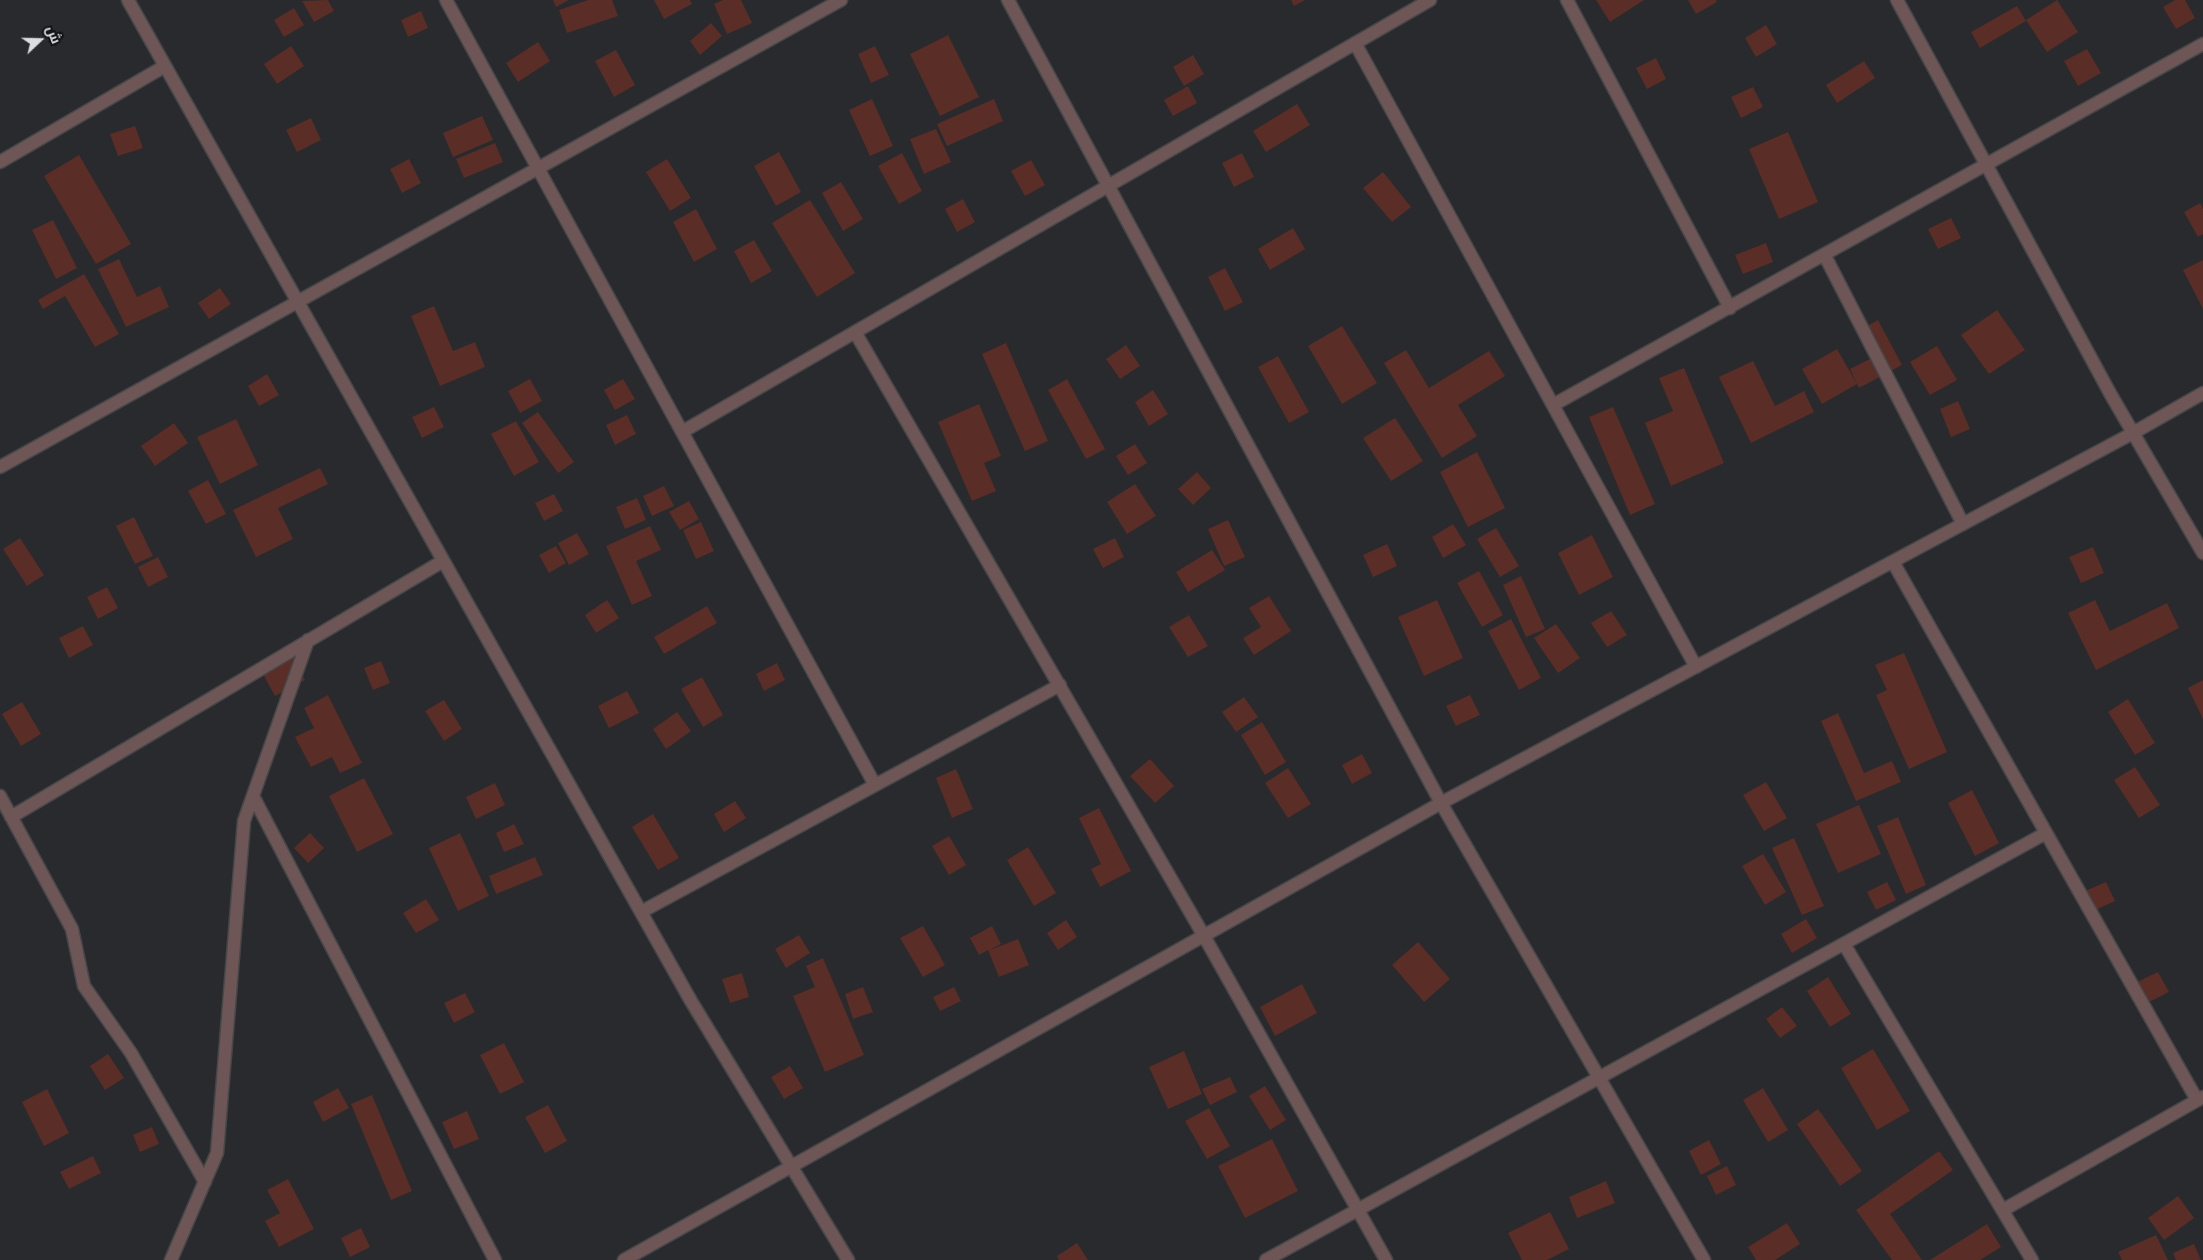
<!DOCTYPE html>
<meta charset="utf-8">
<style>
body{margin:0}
#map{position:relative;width:2203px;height:1260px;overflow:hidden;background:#292a2d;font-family:Raleway,Cairo,sans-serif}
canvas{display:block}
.north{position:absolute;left:15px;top:15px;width:50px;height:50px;-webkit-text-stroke:4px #131314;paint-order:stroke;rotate:69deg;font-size:14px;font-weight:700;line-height:20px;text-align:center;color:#dcdddf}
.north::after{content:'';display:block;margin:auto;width:18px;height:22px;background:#dcdddf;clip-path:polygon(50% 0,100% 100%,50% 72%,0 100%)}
</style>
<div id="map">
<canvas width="2203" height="1260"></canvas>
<div class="north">ش</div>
</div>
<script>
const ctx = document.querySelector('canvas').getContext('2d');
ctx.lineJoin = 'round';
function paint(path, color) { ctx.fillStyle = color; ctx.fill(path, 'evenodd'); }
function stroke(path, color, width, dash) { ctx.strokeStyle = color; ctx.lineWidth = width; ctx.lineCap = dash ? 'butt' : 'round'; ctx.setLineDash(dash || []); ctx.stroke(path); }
const building = new Path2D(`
 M328,0L334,11L314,22L302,1Z
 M553,0H569L556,7Z
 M588,0H612L618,16L567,33L559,10Z
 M654,0H690L692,4L664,19Z
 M723,0H741L752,23L727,34L714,4Z
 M1291,0H1305L1294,6Z
 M1596,0H1644L1610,22Z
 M1688,0H1716L1717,2L1696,14Z
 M2057,0L2078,32L2047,52L2026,20Z
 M2175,0H2185L2195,18L2176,29L2163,7Z
 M2017,6L2026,21L1980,48L1971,32Z
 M294,8L304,25L284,37L274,20Z
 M421,11L428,28L408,37L401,20Z
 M711,23L722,36L700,55L690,41Z
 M1766,25L1777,44L1756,57L1745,38Z
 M948,35L979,97L940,116L910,54Z
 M538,42L550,61L518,82L506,63Z
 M291,46L304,66L277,84L264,64Z
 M875,46L889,75L871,83L858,54Z
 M2087,49L2101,73L2078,86L2064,61Z
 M616,50L635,85L614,97L595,61Z
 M1193,55L1204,74L1184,86L1173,67Z
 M1656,58L1666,79L1647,89L1636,68Z
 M1864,61L1875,78L1837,103L1826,85Z
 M1188,86L1197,103L1173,116L1164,100Z
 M1753,87L1763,107L1741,118L1731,97Z
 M872,99L893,146L870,156L849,110Z
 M994,99L1003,121L947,146L937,124Z
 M1297,104L1310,125L1266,152L1253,131Z
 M482,116L493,140L453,157L443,133Z
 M311,118L321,140L297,152L286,130Z
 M135,126L143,148L118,156L110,134Z
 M936,129L951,162L924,174L910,139Z
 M1788,132L1818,202L1779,219L1749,149Z
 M495,143L503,162L464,178L456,159Z
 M779,152L801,192L776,206L754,166Z
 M902,153L922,191L899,204L878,166Z
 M1242,153L1254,177L1234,187L1222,163Z
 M79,155L131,244L96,264L44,176Z
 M409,159L421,183L402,193L390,169Z
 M667,159L691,198L670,211L646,172Z
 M1031,160L1045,185L1025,196L1011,171Z
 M1383,172L1411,207L1392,222L1363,188Z
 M841,182L863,219L843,231L822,193Z
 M963,199L975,222L957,232L945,209Z
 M810,200L855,273L817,297L772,223Z
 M2200,203L2203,209V234L2198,237L2184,212Z
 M696,209L717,249L694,262L673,222Z
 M1951,218L1961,238L1938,249L1928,229Z
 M53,220L77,268L56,279L32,230Z
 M1293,228L1305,249L1270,270L1258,249Z
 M754,240L772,271L751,283L734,251Z
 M1766,243L1773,262L1743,274L1735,255Z
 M119,259L137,297L160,286L169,307L126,327L98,269Z
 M2203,260V309L2183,270Z
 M1225,268L1243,302L1225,311L1208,277Z
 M84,274L119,334L95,347L65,296L43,309L38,300Z
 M220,288L231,304L209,319L198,303Z
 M434,306L453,351L475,342L485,367L440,386L411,316Z
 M1997,310L2025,350L1989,374L1961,335Z
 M1878,320L1902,365L1859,388L1850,369L1872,358L1858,331Z
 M1342,326L1377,383L1342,404L1308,346Z
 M1006,343L1048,441L1025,451L982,354Z
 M1126,345L1140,366L1120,379L1106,359Z
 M1937,346L1957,380L1930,395L1910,362Z
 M1837,349L1857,384L1822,404L1802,369Z
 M1406,350L1429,388L1489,351L1505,376L1458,405L1477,436L1442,458L1384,363Z
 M1278,356L1309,412L1289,423L1258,367Z
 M1753,361L1775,406L1804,391L1814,412L1751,443L1719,377Z
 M1684,368L1724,463L1671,486L1645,423L1673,411L1659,378Z
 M267,374L279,395L259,406L248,386Z
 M530,379L542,401L520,413L508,391Z
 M623,379L635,399L615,410L604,390Z
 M1067,379L1105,449L1086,459L1048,390Z
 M1153,390L1168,414L1149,426L1135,402Z
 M1958,401L1970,429L1951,437L1940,409Z
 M979,404L1001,456L984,463L996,491L972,501L938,422Z
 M434,407L444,427L422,438L412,417Z
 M1613,407L1655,504L1630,515L1589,417Z
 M538,412L574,462L558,473L522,423Z
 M627,415L636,434L615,445L606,425Z
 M1395,418L1423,461L1391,481L1363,438Z
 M236,419L258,465L220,484L197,437Z
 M516,421L539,462L514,476L491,434Z
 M174,423L188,443L155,466L141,446Z
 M1135,444L1147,463L1128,475L1116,456Z
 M1477,452L1505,508L1468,527L1440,472Z
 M320,468L328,484L278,508L293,539L256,557L233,510Z
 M1197,472L1211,488L1193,505L1178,489Z
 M208,480L226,514L206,524L188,491Z
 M1135,484L1156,516L1127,534L1107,502Z
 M664,486L674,506L652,516L643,496Z
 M554,494L563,511L544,521L535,503Z
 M637,498L646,520L625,529L616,507Z
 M689,501L699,519L680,530L669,512Z
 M134,517L153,556L135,564L116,526Z
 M1228,520L1245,557L1224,566L1208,529Z
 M701,522L714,551L696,559L683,530Z
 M1453,524L1466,545L1443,558L1432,537Z
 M650,526L661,550L636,561L652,596L632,605L606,546Z
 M1496,528L1519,566L1500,577L1477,539Z
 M577,533L589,554L569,565L558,543Z
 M1592,535L1613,577L1579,595L1558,553Z
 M20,538L44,575L27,586L3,549Z
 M1115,538L1124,557L1103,568L1093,549Z
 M1387,544L1397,566L1373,577L1363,555Z
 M556,546L566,563L549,573L539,555Z
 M2093,547L2104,573L2081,583L2069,557Z
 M1212,550L1225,570L1188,592L1176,572Z
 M158,557L168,577L148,587L138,567Z
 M1479,571L1503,615L1482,627L1457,583Z
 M1521,576L1545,629L1526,637L1503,585Z
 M107,587L118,608L98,619L87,597Z
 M1269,596L1291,631L1254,655L1243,638L1261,627L1249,608Z
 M607,600L619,618L596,633L585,615Z
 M1437,600L1463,658L1424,676L1398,617Z
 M2095,600L2110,631L2167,603L2179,628L2096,670L2068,613Z
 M707,606L717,623L664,654L654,637Z
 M1611,611L1627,635L1607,647L1591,623Z
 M1189,615L1208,646L1188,657L1169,627Z
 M1511,619L1541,678L1519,690L1488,631Z
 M1556,624L1580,658L1558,673L1534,638Z
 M83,626L93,645L69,658L59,638Z
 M1904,653L1947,752L1909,769L1876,695L1887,690L1875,665Z
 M292,656L305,680L275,696L262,672Z
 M381,661L390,683L373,690L364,668Z
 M777,663L785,680L764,691L756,674Z
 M702,677L723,715L703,727L681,689Z
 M2203,680V719L2188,688Z
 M627,691L639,713L609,728L598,706Z
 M328,695L362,763L340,773L332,757L311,767L295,737L314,728L304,708Z
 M1470,695L1480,715L1456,726L1446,706Z
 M1244,697L1258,717L1236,732L1222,712Z
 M2128,699L2155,743L2135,755L2108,712Z
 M444,700L462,729L444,741L425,711Z
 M22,702L41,734L21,746L2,714Z
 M677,712L691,731L666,749L653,729Z
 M1838,713L1864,773L1892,761L1901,782L1856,801L1821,721Z
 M1262,722L1286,762L1265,775L1241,735Z
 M1362,754L1372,773L1352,784L1342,765Z
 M1150,759L1174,786L1155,803L1130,776Z
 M2135,767L2160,805L2139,818L2114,780Z
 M1288,768L1311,804L1288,818L1265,783Z
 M956,769L973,809L952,818L936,778Z
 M364,778L393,834L357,852L329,796Z
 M1766,782L1787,818L1764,831L1743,795Z
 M495,783L505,805L476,819L466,797Z
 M1972,790L1999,843L1975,856L1948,803Z
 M735,801L746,818L724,832L714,814Z
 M1859,805L1881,854L1838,873L1816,824Z
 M1099,808L1131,871L1100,887L1091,869L1101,864L1079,818Z
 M653,814L679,858L658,870L632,827Z
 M1898,817L1926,885L1906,894L1877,826Z
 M514,824L524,844L504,852L496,833Z
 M310,833L324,848L308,863L294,848Z
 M460,833L489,896L458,911L429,848Z
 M949,836L966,865L949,875L932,846Z
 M1794,838L1824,906L1802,915L1772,848Z
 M1028,847L1056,893L1034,906L1007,860Z
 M1763,854L1786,892L1765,905L1742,866Z
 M535,857L543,875L496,894L489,876Z
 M1887,882L1896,900L1876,910L1867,892Z
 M2106,882L2115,901L2091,912L2083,892Z
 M426,899L439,920L416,933L403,913Z
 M1806,919L1817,938L1792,953L1781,934Z
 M1066,920L1077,937L1058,950L1047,933Z
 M923,926L945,965L923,977L900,938Z
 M992,926L1001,944L990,950L1018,939L1029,965L999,977L988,950L979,955L970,938Z
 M799,935L810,953L786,968L775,949Z
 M1418,942L1450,979L1424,1002L1392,965Z
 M823,958L864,1055L825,1072L793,996L815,987L806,966Z
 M2158,972L2169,992L2141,1006L2131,985Z
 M742,973L749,997L730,1003L722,979Z
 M1828,977L1851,1014L1830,1027L1807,991Z
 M1302,984L1317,1013L1275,1036L1260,1007Z
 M863,987L873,1012L853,1019L845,994Z
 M954,987L961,1001L940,1011L933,997Z
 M465,993L475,1012L454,1023L444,1003Z
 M1782,1007L1797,1026L1780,1038L1766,1019Z
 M504,1043L524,1082L500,1094L480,1055Z
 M1873,1049L1910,1111L1877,1130L1841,1068Z
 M1184,1051L1202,1094L1168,1109L1149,1067Z
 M108,1054L124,1078L105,1090L90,1066Z
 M790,1066L803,1088L784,1099L771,1077Z
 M1230,1077L1237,1092L1210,1105L1202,1089Z
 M1265,1086L1286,1120L1270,1130L1249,1096Z
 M338,1088L349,1108L323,1122L313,1102Z
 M1763,1088L1788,1130L1768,1142L1743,1100Z
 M47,1089L69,1133L44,1146L22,1102Z
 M372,1095L412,1191L391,1200L351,1104Z
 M548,1105L567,1141L545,1153L525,1117Z
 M1209,1108L1230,1146L1207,1159L1185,1121Z
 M1818,1109L1862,1171L1840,1186L1797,1124Z
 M467,1111L479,1139L454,1149L442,1122Z
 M152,1127L159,1144L140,1152L133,1135Z
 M1272,1139L1298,1191L1245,1218L1218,1166Z
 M1709,1140L1721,1164L1701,1175L1689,1151Z
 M1939,1151L1953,1170L1890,1214L1922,1260H1892L1856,1210Z
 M93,1156L101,1173L69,1189L60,1172Z
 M1727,1166L1736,1185L1716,1195L1707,1176Z
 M288,1179L314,1229L279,1247L265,1221L280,1213L267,1190Z
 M1606,1181L1615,1203L1577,1218L1569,1197Z
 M2178,1196L2194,1218L2164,1240L2148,1218Z
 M1550,1212L1569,1249L1547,1260H1522L1508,1233Z
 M1787,1223L1800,1244L1775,1260H1756L1748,1247Z
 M1987,1224L2001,1247L1980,1260H1930Z
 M361,1228L370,1247L350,1257L341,1238Z
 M2156,1235L2168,1260H2122L2118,1252Z
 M1077,1243L1088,1260H1059L1057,1256Z
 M2194,1244L2201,1260H2176L2173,1253Z`);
const minor = new Path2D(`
 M128,0L691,1001L848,1260
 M446,0L875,785
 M1008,0L1441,803L1704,1260
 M1567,0L1730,308
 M1897,0L2111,395L2203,553
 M1355,43L1696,667
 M0,162L165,66
 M1825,256L1963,524
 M855,332L1204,936L1386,1260
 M1553,405L2203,44
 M682,432L1430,0
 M0,467L841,0
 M1893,562L2197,1100
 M0,796L72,929L84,986L131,1053L205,1182
 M253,796L495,1260
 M11,817L443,561
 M641,912L1060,685
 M1844,944L2032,1260
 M2003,1210L2203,1097
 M171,1260L217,1153L244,821L308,640
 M624,1260L1441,803L2133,433L2203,393
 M1266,1260L2046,833`);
paint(building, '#5a2d26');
stroke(minor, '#464749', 15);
stroke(minor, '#6d5655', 12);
</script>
